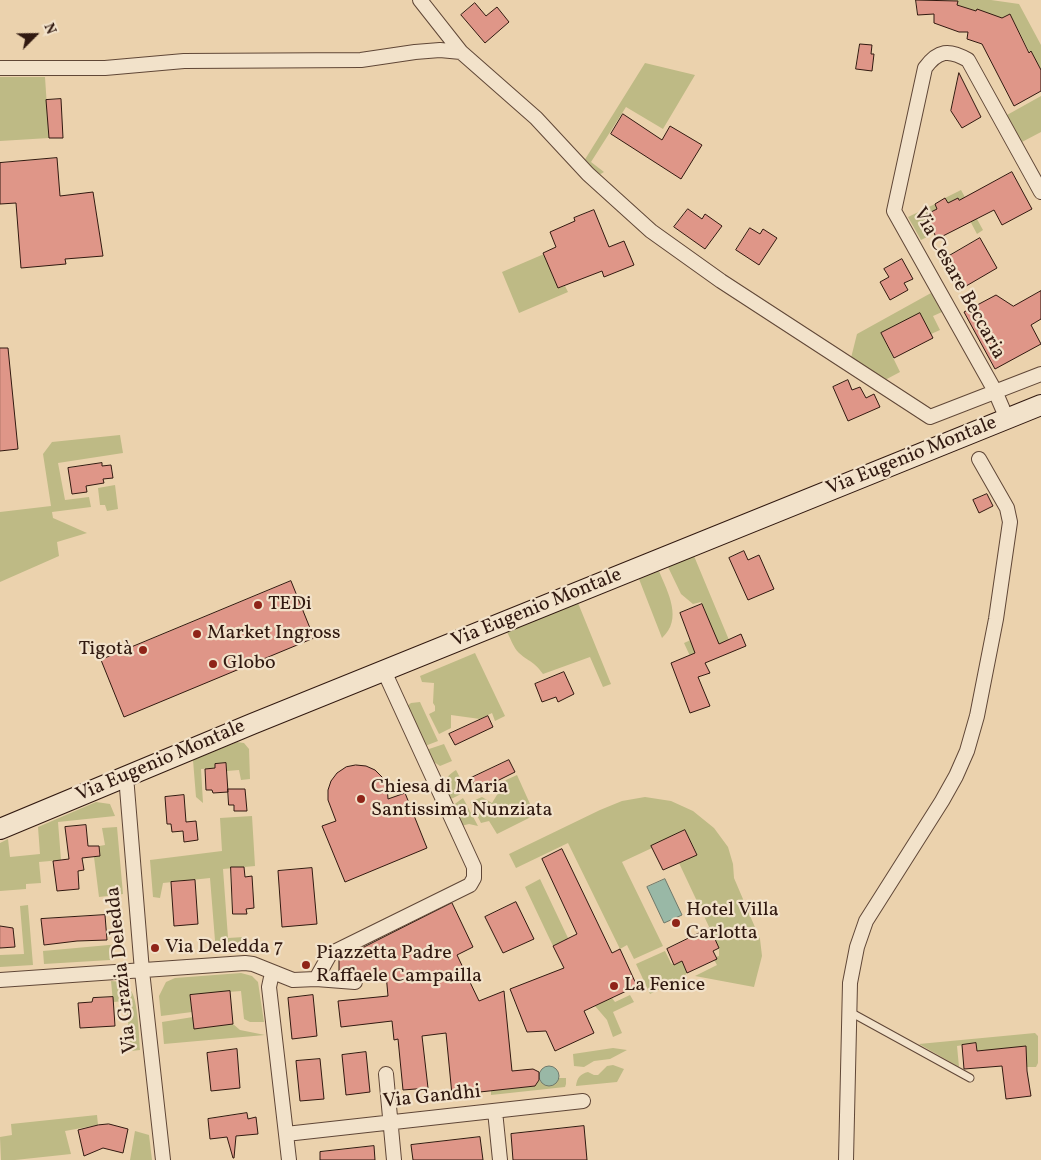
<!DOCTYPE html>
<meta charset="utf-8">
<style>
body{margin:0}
#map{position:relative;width:1041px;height:1160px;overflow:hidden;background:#ebd2ad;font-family:Vollkorn,serif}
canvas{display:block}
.north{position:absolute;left:10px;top:10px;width:50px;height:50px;-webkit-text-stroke:4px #f2e2ca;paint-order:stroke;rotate:67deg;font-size:14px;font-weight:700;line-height:20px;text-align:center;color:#311910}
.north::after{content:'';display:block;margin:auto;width:18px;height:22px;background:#311910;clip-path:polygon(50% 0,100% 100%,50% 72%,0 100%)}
</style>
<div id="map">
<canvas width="1041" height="1160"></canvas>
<div class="north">N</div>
</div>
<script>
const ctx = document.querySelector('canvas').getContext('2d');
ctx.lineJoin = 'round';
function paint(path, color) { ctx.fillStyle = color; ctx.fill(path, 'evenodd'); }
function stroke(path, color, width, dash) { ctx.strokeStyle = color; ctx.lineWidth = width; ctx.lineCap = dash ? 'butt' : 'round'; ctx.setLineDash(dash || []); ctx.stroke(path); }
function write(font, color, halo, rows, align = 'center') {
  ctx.font = font + ' Vollkorn,serif'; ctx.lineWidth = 4.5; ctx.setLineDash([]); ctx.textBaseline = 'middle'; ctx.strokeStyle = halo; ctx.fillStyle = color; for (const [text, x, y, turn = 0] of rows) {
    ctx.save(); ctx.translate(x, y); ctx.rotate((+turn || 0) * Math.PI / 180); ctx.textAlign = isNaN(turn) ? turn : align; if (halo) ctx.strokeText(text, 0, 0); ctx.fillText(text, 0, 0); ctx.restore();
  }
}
const green = new Path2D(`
 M948,0H991L1019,4L1041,45V70L1031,52L1030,53L1010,14L998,21L976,11L957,5L958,1Z
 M645,63L695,75L663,129L626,107L591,162L604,172L599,175L584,161Z
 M0,77H45L49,138L0,141Z
 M1041,96V132L1022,142L1007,115Z
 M961,190L983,230L977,234L958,198L948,203L945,198Z
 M935,204L937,209L925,215L935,233L921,240L908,217Z
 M544,254L558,288L565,286L568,292L519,313L502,272Z
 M931,293L942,312L933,316L940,330L931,334L881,333L900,372L885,380L851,358L857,334Z
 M120,435L123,453L58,463L65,500L89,497L91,507L52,512L53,518L87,533L57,542L59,556L0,582V512L51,506L43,454L52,442Z
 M115,485L118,509L107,511L105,505H100L98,488Z
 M694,556L729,640L690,656L684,643L713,630L701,602L693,604L681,594L668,567Z
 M659,571C668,593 683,619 662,638L639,579Z
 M578,603L611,684L603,687L590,657L543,674C534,661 529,662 519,653C513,647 511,639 507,632Z
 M475,653L505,716L495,721L492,713L480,719L451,715V728L439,734L429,714L435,711V706L433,703L434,683L422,682L420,676Z
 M420,702L438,741L425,746L407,706L411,703Z
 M237,742L244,743L249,749L250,779L241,780L239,770L227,771L226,763L215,764V768L201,769L203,803L196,797L193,760Z
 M444,744L452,761L440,766L431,760L426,750Z
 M456,770L467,791L453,798L449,799C442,785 443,778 456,770Z
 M517,775L535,815L497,834L489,821L481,823L470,802L482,797L492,803L506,780Z
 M645,797L671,801L693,811L714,828L728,847L733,864L734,878L760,939L762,956L754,987L695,976L717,965L713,958L719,956V948L679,863L697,854L685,830L652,846V848L622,862L663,946L634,959L627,945L620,949L568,843L516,868L509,854L600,810L622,801Z
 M463,798L478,826L469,824L461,826L452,806Z
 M96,802L110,804L115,816L58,822L61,860L39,862L41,883L26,884V889L0,891V843L8,839L10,857L40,854L38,827Z
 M252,816L255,866L223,869L228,938L244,937L245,951L216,953L210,878L163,883L160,898L153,897L150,860L222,851L220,818Z
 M117,827L123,894L99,897L94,857L100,856L99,846L105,845L102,828Z
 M540,879L577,957L560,943L553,946L525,887Z
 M28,905L33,965L0,967V955L24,954L20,906Z
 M120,944L111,951L110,960L44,964L43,951Z
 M665,951L671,963L674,965L682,961L687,973L682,978L650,994L636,964Z
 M241,973L252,976L258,982L264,1022H250L244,1019L241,991L190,995L192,1012L161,1016L159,996L166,982L175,978Z
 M111,981C119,981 127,984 131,991C138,1000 139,1037 140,1050L131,1051L126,1001L113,1002Z
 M630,995L634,1002L613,1012L622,1033L613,1037L607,1020L595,1006L612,998L615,1002Z
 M193,1017L195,1029L233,1024L240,1030L265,1035L164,1044L162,1022Z
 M1035,1033L1038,1036V1063L1036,1067H1027L1026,1046L977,1051L976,1043L957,1046L959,1067L919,1044Z
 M613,1048L627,1050L610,1059L594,1061L584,1067L574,1066L573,1054Z
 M613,1065L624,1069L617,1082L576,1086C577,1078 580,1074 588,1072L594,1075H598L607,1066Z
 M559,1078H566V1084L565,1087L491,1095V1091L535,1086L539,1080L543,1084L556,1083Z
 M97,1115L98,1125L65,1131L71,1154L15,1160H1L0,1137L12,1135L11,1124Z
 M135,1131L149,1135L152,1160H130Z`);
const water = new Path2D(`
 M665,879L682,915L664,923L647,887Z
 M539 1076a10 10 0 1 1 20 0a10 10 0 1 1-20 0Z`);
const building = new Path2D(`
 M916,0L958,1L957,5L976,11L977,9L1002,18L1010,14L1029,53L1031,51L1041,70V91L1014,106L982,44L967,39L968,32H959L934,23V14L918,15Z
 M475,3L486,16L497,7L509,22L485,43L461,15Z
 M860,44L872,45L871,54H874L872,71L856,69Z
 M959,73L981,117L962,128L951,111Z
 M61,99L63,138H49L46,100Z
 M623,114L662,140L670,126L702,145L681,179L611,134Z
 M57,158L60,196L93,192L103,256L65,259L66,264L21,268L16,203L0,204V163Z
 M1012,172L1032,209L1002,225L994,210L937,239L925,215L937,209L935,204L945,198L948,203L958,198L959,200Z
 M688,209L702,219L705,214L722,226L705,249L674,227Z
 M594,210L609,247L624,241L634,265L604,277L602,271L558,288L543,253L556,247L550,232L575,221L574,218Z
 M750,228L760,234L763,229L777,238L759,265L736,250Z
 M980,238L997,268L961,289L944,259Z
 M902,259L913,279L904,283L908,290L890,300L880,282L889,277L884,269Z
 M1041,291V319L1031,325L1041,344L995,369L964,312L996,295L1013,306Z
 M920,313L933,338L894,358L881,333Z
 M0,348H8L18,449L0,451Z
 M848,380L852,390L860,387L866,398L874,394L880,407L848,421L833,387Z
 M102,463V466L111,465L113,478L103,479L104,483L86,486L87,492L72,494L68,468Z
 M987,494L993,506L979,513L973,500Z
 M744,551L748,560L759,555L774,589L748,600L729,558Z
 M291,581L314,638L124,717L101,660Z
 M702,604L719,644L741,634L746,646L705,663L710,673L698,677L710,706L690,713L671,663L695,653L680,613Z
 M564,672L574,694L558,702L556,697L542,702L535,684Z
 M488,716L493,727L455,745L449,734Z
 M509,760L515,772L477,791L471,778Z
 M226,763L228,792L213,793L212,790H206L205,769L215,768V764Z
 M356,765L366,766L375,770L382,777L387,786L388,799L405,793L427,848L345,882L322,826L336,821L328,800V790L331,781L337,773L346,767Z
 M228,789H245L247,811H234V805H229Z
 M184,795L186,822L196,821L198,840L184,842L183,831L172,832L171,824H167L165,797Z
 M86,825L88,846H99L100,856L82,858L84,870L78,871L79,889L57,891L53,861L69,859L65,827Z
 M685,830L697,855L663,870L651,846Z
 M562,849L612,953L620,949L637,986L584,1011L594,1033L555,1051L546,1031L527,1032L510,989L564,968L553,946L577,934L542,859Z
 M231,867H244L245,877L252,876L254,908L246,909L247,914H233Z
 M312,868L317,924L282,927L278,871Z
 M195,880L198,924L174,926L171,882Z
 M516,902L534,939L503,953L485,917Z
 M452,903L473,947L457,955L479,1001L504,991L512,1071L533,1069L539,1072V1080L535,1086L452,1095L446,1033L422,1036L428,1088L403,1090L398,1039L394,1040L392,1021L341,1027L338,1001L388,996L386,974L360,975L339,972V960Z
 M105,915L107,940L77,941L44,945L41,919Z
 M0,926L13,928L15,947L0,948Z
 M710,928L719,948L713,951L717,959L687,973L682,961L674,965L667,949Z
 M230,991L233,1024L194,1029L190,995Z
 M313,995L317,1036L292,1039L288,998Z
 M113,997L115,1026L80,1028L78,1003L92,1002L93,998Z
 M976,1043L977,1051L1026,1046L1027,1071L1031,1096L1006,1099L1002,1066L964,1069L962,1045Z
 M237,1049L240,1088L211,1091L207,1053Z
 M366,1052L370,1092L346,1095L342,1055Z
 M320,1059L324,1099L300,1101L296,1061Z
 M247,1113L248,1119L256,1117L258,1134L236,1136L234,1158H233L227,1137L210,1139L208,1119Z
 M109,1124L128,1129L123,1153L103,1148L84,1156L78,1130L98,1125Z
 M584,1126L587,1160H513L511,1134Z
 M480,1137L483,1160H413L411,1145Z
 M374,1146L375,1160H320V1152Z`);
const lane = new Path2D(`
 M850,1012L970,1078`);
const street = new Path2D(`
 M420,0L461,52L536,118L588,174L651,231L721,281L930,417L1041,374
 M0,68H105L184,61L361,60L415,52L440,50L461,52
 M1007,419L995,391L894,211L925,68C938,50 949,49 968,60L1041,192
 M126,776L142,971L163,1160
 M272,973L269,987L289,1160
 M316,979L330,954L470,885L474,878V867L384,671
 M0,980L245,963L253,964L293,980L316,979L355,982
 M386,1074L394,1160
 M495,1111L500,1160
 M286,1134L583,1101
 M846,1160L850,983L857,947L866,921L942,801L956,776L967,751L977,716L996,619L1010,522L1007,508L979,459`);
const secondary = new Path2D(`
 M0,829L252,724L1041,405`);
const markers = [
 [258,605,5,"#8f2418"],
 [197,634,5,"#8f2418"],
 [143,650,5,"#8f2418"],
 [213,664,5,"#8f2418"],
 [361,799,5,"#8f2418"],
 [676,923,5,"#8f2418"],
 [155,948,5,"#8f2418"],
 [306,965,5,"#8f2418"],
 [614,986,5,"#8f2418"]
];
const streetNames = [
 ["Via Cesare Beccaria",958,284,61],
 ["Via Eugenio Montale",912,457,-22],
 ["Via Eugenio Montale",537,609,-22],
 ["Via Eugenio Montale",161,762,-23],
 ["Via Grazia Deledda",123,970,-96],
 ["Via Gandhi",432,1098,-6]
];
const poiNames = [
 ["TEDi",268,605],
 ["Market Ingross",207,634],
 ["Tigotà",133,650,"right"],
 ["Globo",223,664],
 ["Chiesa di Maria",371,788],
 ["Santissima Nunziata",371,811],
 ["Hotel Villa",686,911],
 ["Carlotta",686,934],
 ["Via Deledda 7",165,948],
 ["Piazzetta Padre",316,954],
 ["Raffaele Campailla",316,977],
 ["La Fenice",624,986]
];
paint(green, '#beba85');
paint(water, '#99b8a6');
stroke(water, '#6f786a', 1);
paint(building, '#df9688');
stroke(building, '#311910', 1);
stroke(lane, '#604737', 9);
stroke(street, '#604737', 16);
stroke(secondary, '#311910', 22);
stroke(lane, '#f2e2ca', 7);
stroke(street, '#f2e2ca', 14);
stroke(secondary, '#f2e2ca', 20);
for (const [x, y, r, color] of markers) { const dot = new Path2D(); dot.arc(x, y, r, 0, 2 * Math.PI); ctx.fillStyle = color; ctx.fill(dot); stroke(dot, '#f2e2ca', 2); }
write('20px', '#311910', '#f2e2ca', streetNames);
write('20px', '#311910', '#f2e2ca', poiNames, 'left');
</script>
